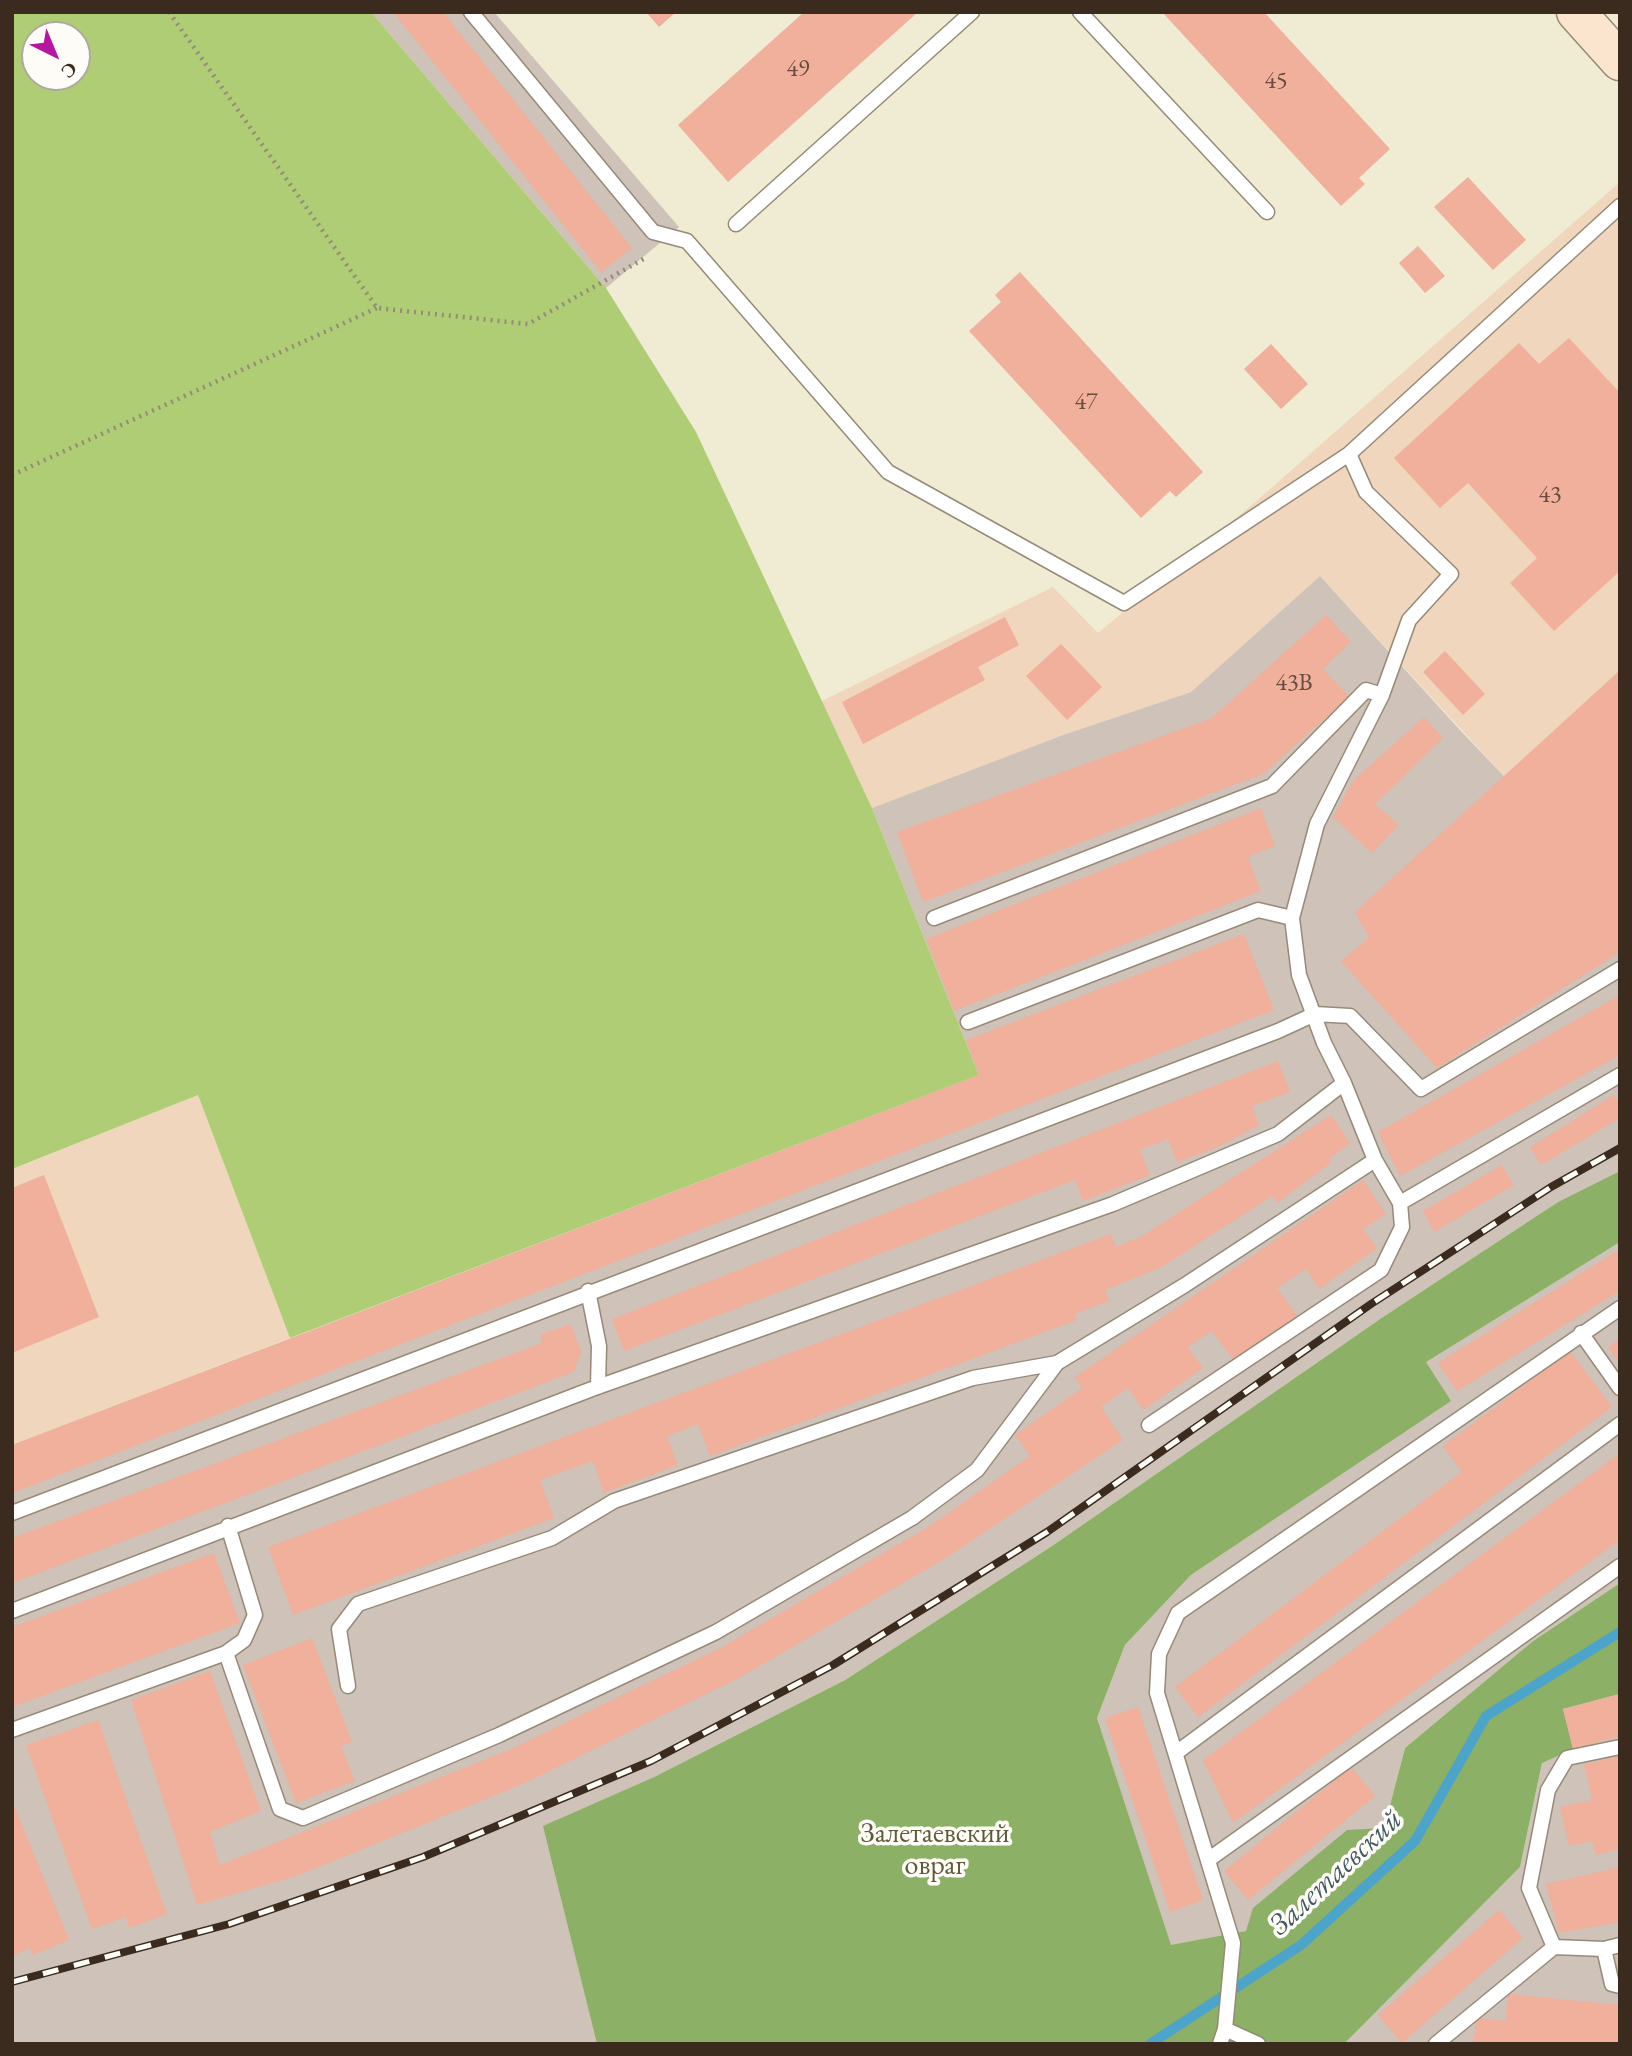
<!DOCTYPE html>
<meta charset="utf-8">
<style>
body{margin:0}
#map{position:relative;width:1632px;height:2056px;overflow:hidden;background:#f0ebd3;font-family:"EB Garamond",serif}
canvas{display:block}
.frame{position:absolute;inset:0;border:14px solid #3b2a1e;pointer-events:none}
.north{position:absolute;left:21px;top:21px;width:70px;height:70px;box-sizing:border-box;background:#fdfcf7;border:2px solid #afa8a0;border-radius:50%;rotate:137deg;font-size:19px;font-weight:700;line-height:28px;text-align:center;color:#3b2a1e}
.north::after{content:'';display:block;margin:auto;width:24px;height:32px;background:#b5179e;clip-path:polygon(50% 0,100% 100%,50% 72%,0 100%)}
</style>
<div id="map">
<canvas width="1632" height="2056"></canvas>
<div class="frame"></div>
<div class="north">С</div>
</div>
<script>
const ctx = document.querySelector('canvas').getContext('2d');
ctx.lineJoin = 'round';
function paint(path, color) { ctx.fillStyle = color; ctx.fill(path, 'evenodd'); }
function stroke(path, color, width, dash) { ctx.strokeStyle = color; ctx.lineWidth = width; ctx.lineCap = dash ? 'butt' : 'round'; ctx.setLineDash(dash || []); ctx.stroke(path); }
function write(font, color, halo, rows, align = 'center') {
  ctx.font = font + ' "EB Garamond",serif'; ctx.lineWidth = 7; ctx.setLineDash([]); ctx.textBaseline = 'middle'; ctx.strokeStyle = halo; ctx.fillStyle = color; for (const [text, x, y, turn = 0] of rows) {
    ctx.save(); ctx.translate(x, y); ctx.rotate((+turn || 0) * Math.PI / 180); ctx.textAlign = isNaN(turn) ? turn : align; if (halo) ctx.strokeText(text, 0, 0); ctx.fillText(text, 0, 0); ctx.restore();
  }
}
const built = new Path2D(`
 M1620,182V670L1504,776L1320,576L1191,692L1063,735L872,808L822,701L1053,587L1098,633L1253,504Z
 M198,1095L290,1338L12,1445V1169Z`);
const industrial = new Path2D(`
 M371,12H494L679,227L606,288Z
 M1320,576L1460,730L1620,898V1171L1558,1202L1383,1317L1052,1546L845,1680L654,1777L544,1826L597,2044H12V1445L979,1075L872,808L1063,735L1191,692Z
 M1620,1242V1583L1533,1641L1405,1748L1384,1828L1246,1931L1171,1946L1097,1718L1125,1645L1191,1575L1450,1401L1425,1362Z
 M1620,1694V2044H1344L1520,1867L1542,1763L1563,1709Z`);
const green = new Path2D(`
 M12,12H371L606,288L696,432L872,808L979,1075L290,1338L198,1095L12,1169ZM35,35H77V77H35Z`);
const forest = new Path2D(`
 M1620,1171V1242L1426,1362L1451,1401L1191,1575L1125,1645L1097,1718L1171,1945L1246,1931L1253,1908L1347,1830L1384,1828L1405,1748L1533,1641L1620,1583V1694L1563,1709L1573,1749L1542,1763L1520,1867L1344,2044H597L543,1826L654,1777L845,1680L1052,1546L1383,1317L1558,1202Z`);
const stream = new Path2D(`
 M1150,2044L1301,1945L1415,1841L1486,1716L1620,1632`);
const building = new Path2D(`
 M393,12H443L632,248L601,272Z
 M646,12H676L659,27Z
 M804,12H918L728,182L678,125Z
 M1162,12H1264L1390,149L1359,178L1365,184L1341,206Z
 M1468,177L1526,240L1493,270L1434,207Z
 M1418,246L1445,276L1425,293L1399,263Z
 M1020,272L1203,472L1176,497L1170,491L1141,518L969,331L1001,302L995,295Z
 M1569,338L1620,393V571L1554,631L1510,583L1537,558L1468,483L1440,508L1394,458L1519,343L1539,364Z
 M1271,344L1308,384L1281,409L1244,369Z
 M1326,615L1351,642L1323,669L1349,697L1263,774L923,902L897,832L1212,718Z
 M1005,617L1019,645L978,667L985,680L863,744L842,702Z
 M1061,644L1102,687L1067,720L1026,676Z
 M1445,651L1485,694L1463,715L1423,672Z
 M1620,670V952L1437,1068L1341,961L1369,938L1355,912Z
 M1424,717L1443,738L1375,804L1399,825L1372,853L1333,817L1353,781Z
 M1261,808L1275,846L1248,857L1261,891L954,1011L926,939Z
 M1244,934L1274,1010L12,1493V1445L979,1075L966,1040Z
 M1620,995V1055L1400,1176L1378,1132Z
 M1278,1061L1290,1092L1252,1106L1259,1125L1218,1147L1177,1162L1168,1139L1140,1150L1150,1175L1083,1201L1075,1180L624,1351L612,1319Z
 M1614,1095L1620,1105V1118L1541,1165L1530,1147Z
 M1331,1115L1350,1143L1329,1159L1331,1163L1277,1203L1272,1196L1162,1267L1105,1290L1109,1301L1074,1314L1077,1320L710,1456L698,1424L667,1436L678,1465L604,1493L593,1461L540,1480L554,1518L293,1615L268,1547L1111,1234L1116,1247L1142,1236Z
 M1502,1165L1514,1185L1434,1232L1423,1211Z
 M44,1175L99,1317L12,1353V1188Z
 M1363,1180L1386,1214L1363,1229L1377,1248L1319,1289L1306,1269L1277,1288L1298,1317L1235,1362L1212,1331L1188,1347L1203,1368L1143,1410L1128,1388L1101,1407L1123,1440L946,1558L739,1678L525,1783L299,1875L197,1905L131,1700L210,1671L261,1811L210,1832L220,1865L509,1750L722,1647L928,1527L1030,1456L1015,1435L1082,1388L1075,1377Z
 M1620,1249V1291L1457,1391L1438,1363Z
 M571,1324L581,1352L574,1372L12,1583V1538L542,1343L540,1335Z
 M1620,1338V1364L1608,1347Z
 M1570,1351L1612,1407L1198,1717L1175,1687L1462,1472L1443,1446Z
 M1620,1453V1540L1233,1823L1203,1760Z
 M214,1553L240,1623L12,1707V1627Z
 M312,1638L352,1742L341,1746L355,1781L296,1803L243,1665Z
 M1620,1694V1736L1573,1749L1563,1709Z
 M1138,1707L1203,1900L1170,1912L1105,1718Z
 M98,1720L167,1914L129,1928L126,1917L92,1929L26,1745Z
 M1620,1756V1849L1596,1855L1592,1841L1569,1846L1560,1807L1592,1800L1584,1764Z
 M1351,1767L1375,1796L1248,1900L1224,1871Z
 M12,1800L69,1940L33,1955L30,1948L12,1956Z
 M1620,1867V1922L1559,1933L1546,1884Z
 M1499,1910L1523,1938L1402,2043L1378,2015Z
 M1508,1994L1620,2005V2044H1473L1477,2018L1505,2021Z`);
const path = new Path2D(`
 M169,12L377,308L528,324L647,257
 M12,475L377,308`);
const lane = new Path2D(`
 M471,12L653,232L687,241L888,472L1124,603L1349,454L1620,206
 M1080,12L1267,212
 M736,224L972,12
 M934,918L1272,786L1366,690L1382,695
 M968,1022L1258,910L1292,918
 M1344,1083L1375,1160L1400,1203L1620,1075
 M588,1291L599,1346L598,1387
 M1581,1333L1620,1388
 M1149,1425L1381,1270L1402,1227L1400,1203
 M12,1513L1278,1031L1315,1014L1350,1016L1421,1089L1620,969
 M12,1611L592,1389L1113,1204L1278,1134L1344,1083L1324,1043L1299,975L1292,918L1317,824L1382,695L1409,620L1451,574L1366,492L1349,454
 M226,1653L280,1809L303,1818L499,1735L716,1632L912,1518L977,1470L1057,1363L1185,1285L1375,1160
 M348,1686L339,1629L358,1604L552,1538L614,1501L973,1378L1057,1363
 M12,1730L226,1653L244,1640L255,1615L228,1526
 M1620,1747L1567,1758L1548,1790L1529,1888L1554,1947L1604,1949L1620,1945
 M1176,1753L1620,1424
 M1208,1860L1620,1566
 M1604,1949L1612,1984L1620,1986
 M1225,2029L1258,2044
 M1220,2044L1225,2029L1233,1943L1157,1693L1159,1654L1178,1613L1620,1308
 M1436,2044L1554,1947`);
const secondary = new Path2D(`
 M1576,12L1620,61`);
const rail = new Path2D(`
 M12,1982L229,1924L423,1857L651,1761L833,1665L1047,1532L1371,1304L1551,1187L1620,1148`);
const numberNames = [
 ["49",798,69],
 ["45",1276,81],
 ["47",1086,402],
 ["43",1550,495],
 ["43В",1294,683]
];
const parkNames = [
 ["Залетаевский",935,1834],
 ["овраг",935,1866]
];
const waterNames = [
 ["Залетаевский",1336,1873,-43]
];
paint(built, '#f0d6bc');
paint(industrial, '#cec2b9');
paint(green, '#afcd74');
paint(forest, '#8bb066');
stroke(stream, '#4da4ca', 10);
paint(building, '#f0b09b');
stroke(lane, '#968a78', 17);
stroke(secondary, '#968a78', 41);
stroke(path, '#968a78', 4.5, [2, 5]);
stroke(lane, '#fff', 14);
stroke(secondary, '#fce5cf', 38);
stroke(rail, '#3b2a1e', 8);
stroke(rail, '#fdfcf7', 5, [16]);
write('24px', '#684c3d', null, numberNames);
write('28px', '#5e5b38', '#fdfcf7', parkNames);
write('italic 30px', '#425b63', '#fdfcf7', waterNames);
</script>
